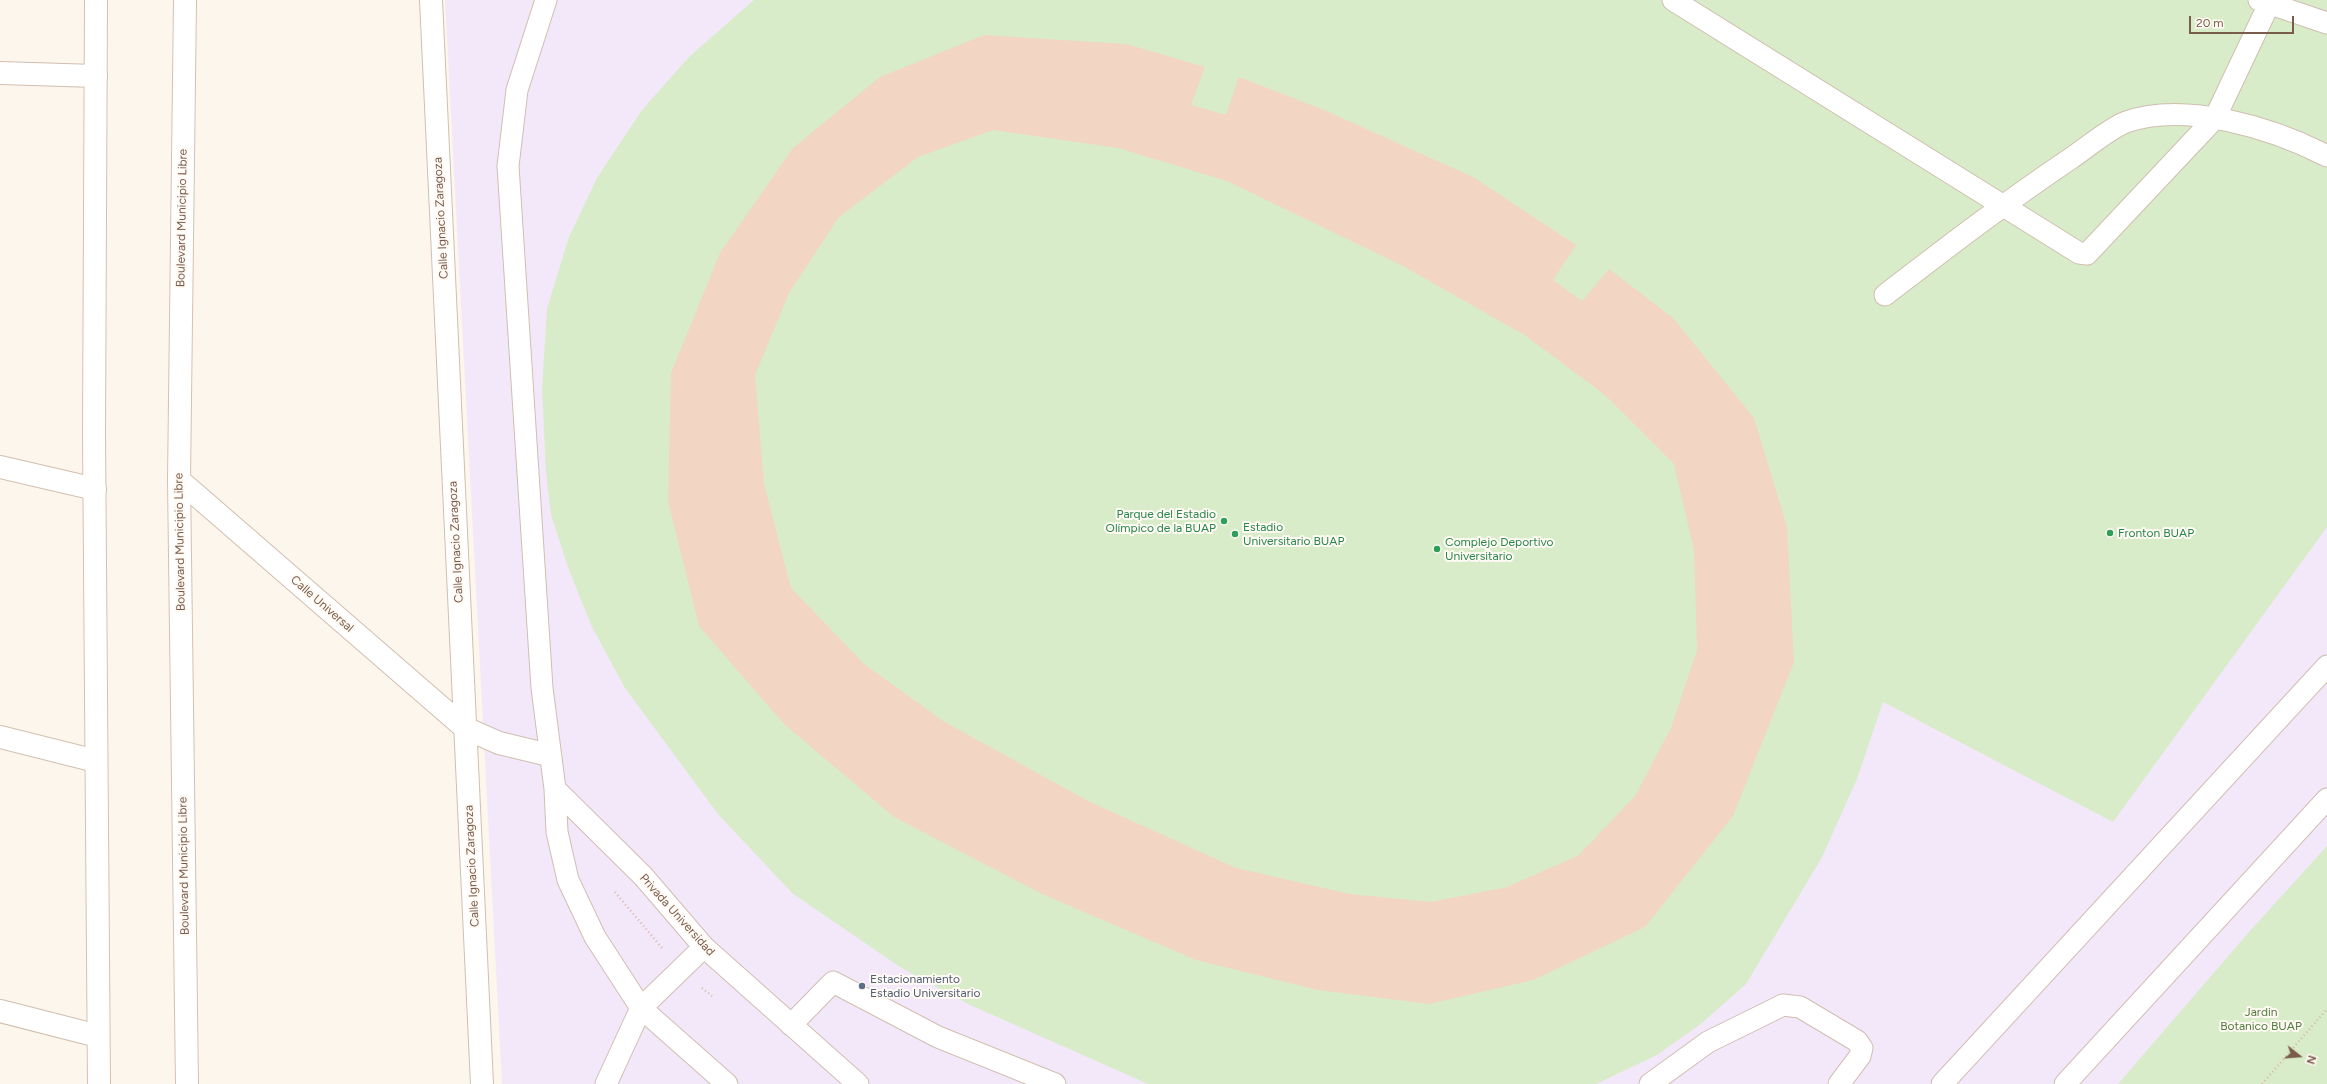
<!DOCTYPE html>
<meta charset="utf-8">
<style>
body{margin:0}
#map{position:relative;width:2327px;height:1084px;overflow:hidden;background:#fdf6ec;font-family:Figtree,sans-serif}
canvas{display:block}
.north{position:absolute;left:2279px;top:1036px;width:40px;height:40px;-webkit-text-stroke:3px #fffaf3;paint-order:stroke;rotate:107deg;font-size:11px;font-weight:700;line-height:16px;text-align:center;color:#7a5c4d}
.north::after{content:'';display:block;margin:auto;width:14px;height:18px;background:#7a5c4d;clip-path:polygon(50% 0,100% 100%,50% 72%,0 100%)}
.scale{position:absolute;left:2189px;top:16px;width:105px;height:18px;box-sizing:border-box;border:2px solid #7a5c4d;border-top:0;padding-left:5px;font-size:12px;line-height:14px;white-space:nowrap;color:#7a5c4d;-webkit-text-stroke:3px #fffaf3;paint-order:stroke}
</style>
<div id="map">
<canvas width="2327" height="1084"></canvas>
<div class="north">N</div>
<div class="scale">20 m</div>
</div>
<script>
const ctx = document.querySelector('canvas').getContext('2d');
ctx.lineJoin = 'round';
function paint(path, color) { ctx.fillStyle = color; ctx.fill(path, 'evenodd'); }
function stroke(path, color, width, dash) { ctx.strokeStyle = color; ctx.lineWidth = width; ctx.lineCap = dash ? 'butt' : 'round'; ctx.setLineDash(dash || []); ctx.stroke(path); }
function write(font, color, halo, rows, align = 'center') {
  ctx.font = font + ' Figtree,sans-serif'; ctx.lineWidth = 4; ctx.setLineDash([]); ctx.textBaseline = 'middle'; ctx.strokeStyle = halo; ctx.fillStyle = color; for (const [text, x, y, turn = 0] of rows) {
    ctx.save(); ctx.translate(x, y); ctx.rotate((+turn || 0) * Math.PI / 180); ctx.textAlign = isNaN(turn) ? turn : align; if (halo) ctx.strokeText(text, 0, 0); ctx.fillText(text, 0, 0); ctx.restore();
  }
}
const education = new Path2D(`
 M445,0H2327V1084H502Z`);
const green = new Path2D(`
 M754,0H2327V527L2113,822L1883,702L1857,779L1821,859L1746,984L1702,1023L1657,1055L1596,1084H1148L970,1005L900,967L792,893L718,814L625,688L592,627L569,570L551,515L546,472L542,388L547,309L569,237L597,178L642,110L690,56Z
 M2327,846V1084H2118L2249,932Z`);
const building = new Path2D(`
 M984,35L1126,44L1205,67L1191,105L1226,115L1239,77L1324,110L1473,177L1576,245L1553,280L1582,301L1609,269L1673,318L1754,418L1787,527L1794,662L1733,816L1645,927L1533,980L1429,1004L1318,990L1196,960L1042,894L894,817L784,724L699,626L668,501L671,373L720,253L793,148L880,77ZM993,130L1118,148L1227,181L1403,266L1526,336L1605,395L1674,464L1694,550L1697,650L1671,728L1635,796L1579,855L1507,887L1431,902L1350,894L1236,868L1088,801L943,721L864,664L791,588L764,484L755,375L789,293L839,217L918,157Z`);
const path = new Path2D(`
 M615,892L662,948
 M702,988L712,996
 M2262,1084L2327,1009`);
const service = new Path2D(`
 M546,0L517,90L508,166L542,688L555,789L557,832L568,880L595,937L641,1008L727,1084
 M1673,0L2079,253L2087,254L2215,118L2269,4
 M2259,0L2327,23
 M1885,295C1946,248 2006,202 2070,159C2085,149 2110,128 2126,122C2185,101 2273,128 2327,156
 M555,789L643,876L704,947L858,1084
 M791,1025L833,982L938,1037L1055,1084
 M606,1084L641,1008L704,947
 M1650,1084L1708,1042L1783,1005L1800,1007L1857,1041L1862,1048L1860,1056L1839,1084
 M1942,1084L2327,666
 M2065,1084L2327,799`);
const minor = new Path2D(`
 M431,0L482,1084
 M0,73L96,76
 M0,467L95,489
 M179,480L465,728L499,743L549,755
 M0,737L96,761
 M0,1011L98,1036`);
const secondary = new Path2D(`
 M96,0L94,433L99,1084
 M185,0L179,480L187,1084`);
const markers = [
 [1224,521,4,"#2e9e5b"],
 [2110,533,4,"#2e9e5b"],
 [1235,534,4,"#2e9e5b"],
 [1437,549,4,"#2e9e5b"],
 [862,986,4,"#5c6f8a"]
];
const streetNames = [
 ["Boulevard Municipio Libre",182,218,-89],
 ["Calle Ignacio Zaragoza",441,218,-93],
 ["Boulevard Municipio Libre",180,542,-91],
 ["Calle Ignacio Zaragoza",456,542,-93],
 ["Calle Universal",322,604,41],
 ["Boulevard Municipio Libre",184,866,-91],
 ["Calle Ignacio Zaragoza",472,866,-93],
 ["Privada Universidad",677,915,48]
];
const leisureNames = [
 ["Parque del Estadio",1216,514,"right"],
 ["Olímpico de la BUAP",1216,528,"right"],
 ["Estadio",1243,527],
 ["Universitario BUAP",1243,541],
 ["Fronton BUAP",2118,533],
 ["Complejo Deportivo",1445,542],
 ["Universitario",1445,556]
];
const serviceNames = [
 ["Estacionamiento",870,979],
 ["Estadio Universitario",870,993]
];
const parkNames = [
 ["Jardin",2261,1012],
 ["Botanico BUAP",2261,1026]
];
paint(education, '#f3e8fa');
paint(green, '#d8ecc9');
paint(building, '#f3d5c3');
stroke(service, '#d1beb0', 23);
stroke(minor, '#d1beb0', 24);
stroke(secondary, '#d6c0b0', 24);
stroke(path, '#d9b8a5', 2.5, [1, 3]);
stroke(service, '#fff', 21);
stroke(minor, '#fff', 22);
stroke(secondary, '#fff', 22);
for (const [x, y, r, color] of markers) { const dot = new Path2D(); dot.arc(x, y, r, 0, 2 * Math.PI); ctx.fillStyle = color; ctx.fill(dot); stroke(dot, '#fffaf3', 1.5); }
write('12px', '#7a5c4d', '#fffaf3', streetNames);
write('12px', '#27864d', '#fffaf3', leisureNames, 'left');
write('12px', '#4e5e75', '#fffaf3', serviceNames, 'left');
write('12px', '#537a41', '#fffaf3', parkNames);
</script>
